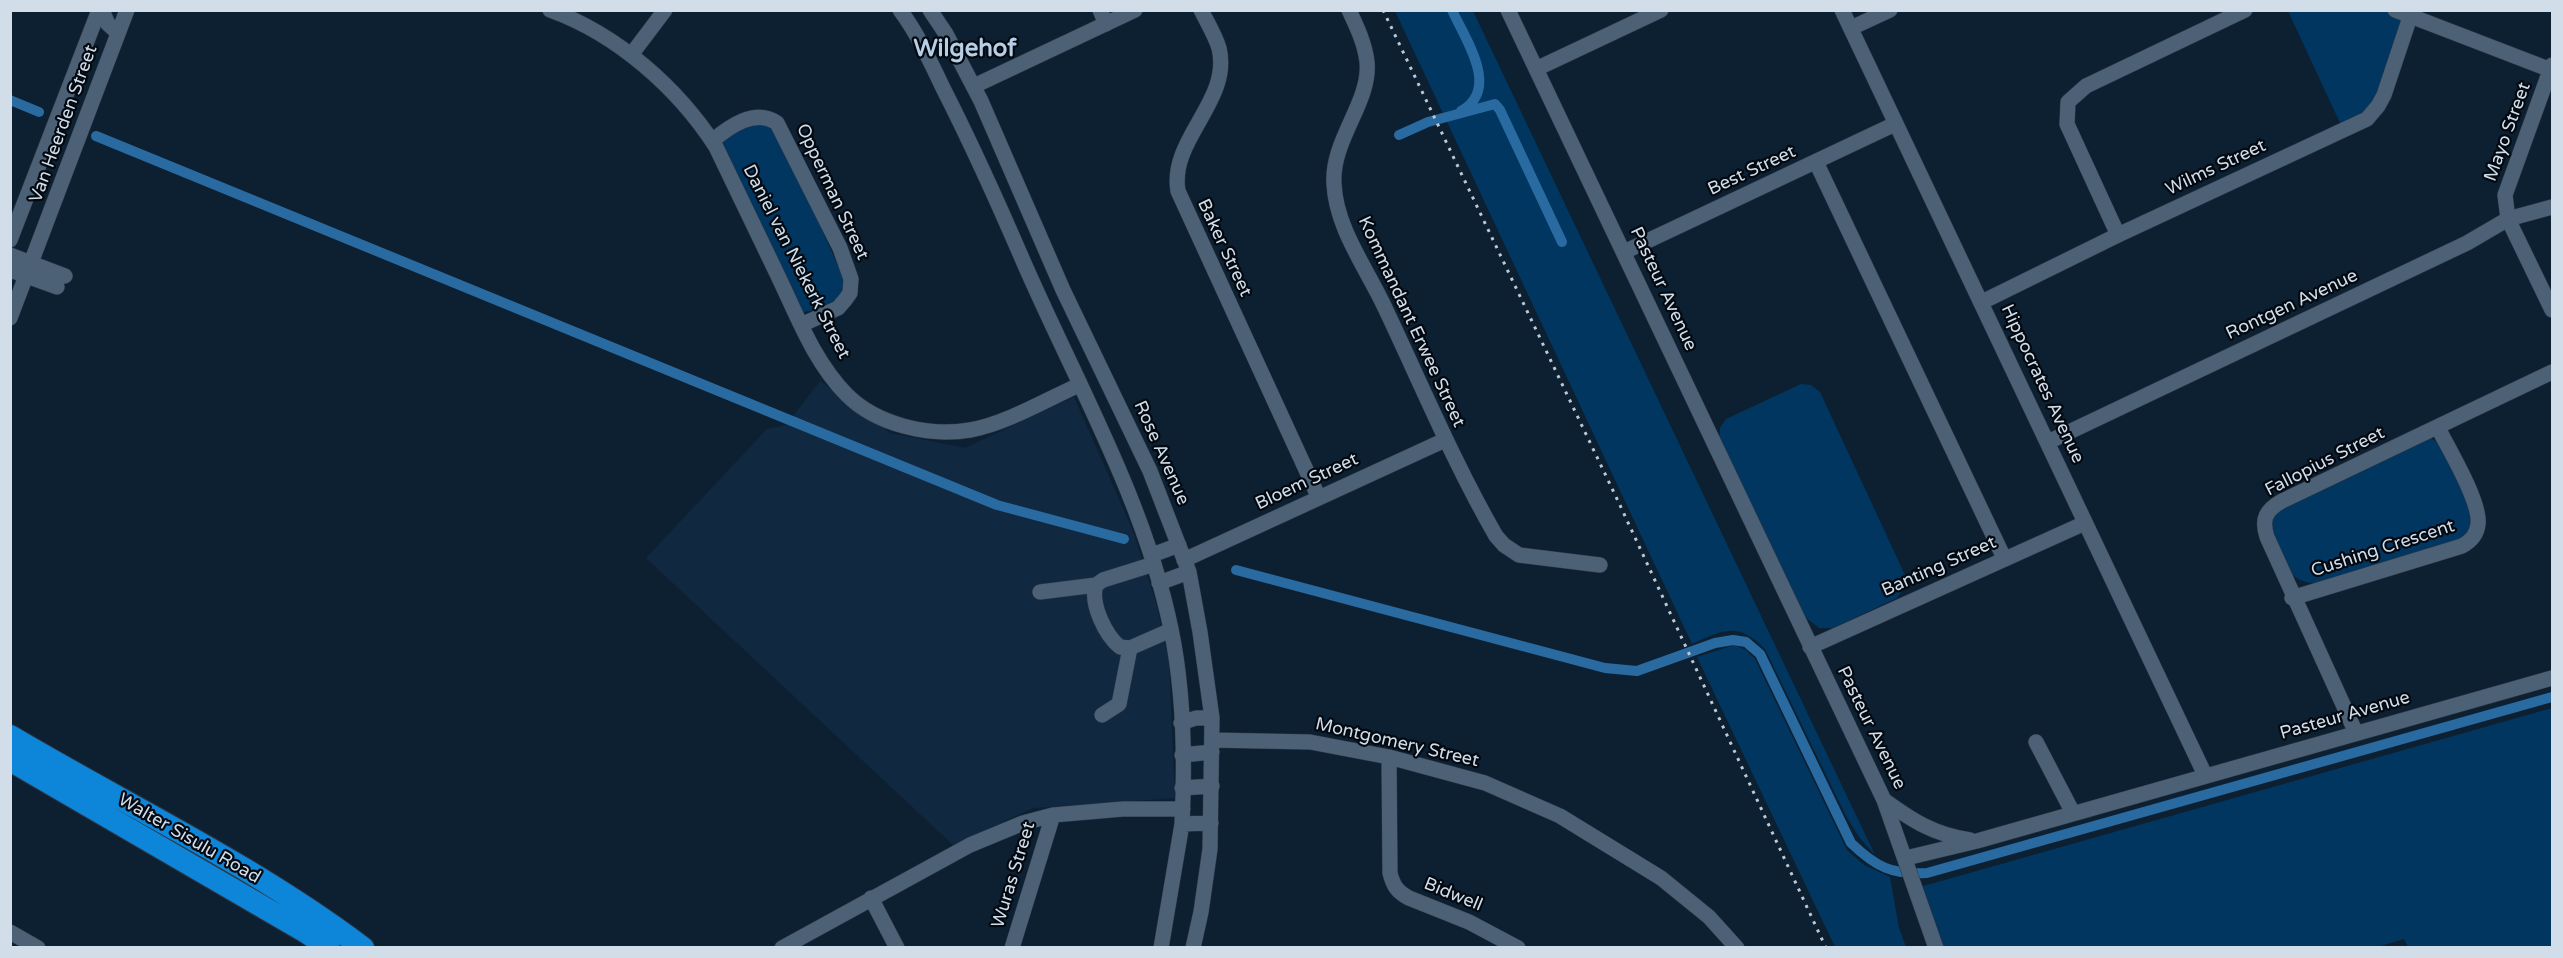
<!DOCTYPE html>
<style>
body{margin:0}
#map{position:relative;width:2563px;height:958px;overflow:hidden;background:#0d2031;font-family:"Varela Round",sans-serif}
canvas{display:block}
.frame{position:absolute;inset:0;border:12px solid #d1dde9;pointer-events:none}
</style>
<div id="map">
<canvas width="2563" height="958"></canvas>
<div class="frame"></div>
</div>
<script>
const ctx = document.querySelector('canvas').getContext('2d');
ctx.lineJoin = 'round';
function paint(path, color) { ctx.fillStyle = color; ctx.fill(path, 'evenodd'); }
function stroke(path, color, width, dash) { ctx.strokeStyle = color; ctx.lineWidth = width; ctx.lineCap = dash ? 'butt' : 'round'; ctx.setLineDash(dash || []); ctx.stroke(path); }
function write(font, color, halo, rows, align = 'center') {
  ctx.font = font + ' "Varela Round",sans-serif'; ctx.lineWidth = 4.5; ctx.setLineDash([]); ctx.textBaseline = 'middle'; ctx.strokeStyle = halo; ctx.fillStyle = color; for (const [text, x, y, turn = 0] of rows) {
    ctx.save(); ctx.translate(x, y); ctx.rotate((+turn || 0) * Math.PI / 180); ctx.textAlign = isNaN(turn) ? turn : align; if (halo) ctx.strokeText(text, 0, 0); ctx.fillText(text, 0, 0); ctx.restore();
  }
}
const built = new Path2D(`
 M820,381L890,433L965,448L1074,397L1133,531L1157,606L1169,661L1175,798L1033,808L953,845L646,558L767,429L786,425Z`);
const green = new Path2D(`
 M1395,11H1473L1875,855L1859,837L1846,816L1765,649C1738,621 1723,630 1692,644Z
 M2288,11H2390L2400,20L2401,31C2387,70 2384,108 2341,125Z
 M746,121L776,127L844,279C844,282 845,285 844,289C842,301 813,312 802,312L720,147L721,140Z
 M1801,384L1811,385L1820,392L1905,575L1904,588L1897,598L1833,628H1819L1805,617L1719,441L1720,428L1726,419Z
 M2423,438H2431L2441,445L2475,516L2466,538L2316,583C2285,584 2279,552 2267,528L2273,511Z
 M1734,645L1746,650L1755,659L1847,850L1864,865L1890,877L1899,928L1906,947H1835L1697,657Z
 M2552,708V947H2408L2404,939L2374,948L1940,947L1920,887Z`);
const canal = new Path2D(`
 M1452,10C1465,39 1501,89 1461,111
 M10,100L39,112
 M1399,135L1428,122L1495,104L1500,110L1562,242
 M96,136L997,505L1124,539
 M1236,570L1605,668L1637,671L1715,643L1733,640L1746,642L1760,654L1851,843C1876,867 1892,875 1927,873L2552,697`);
const minor = new Path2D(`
 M102,10L108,24L118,33
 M550,10C617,34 678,88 716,147C737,191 758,234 779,278C798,318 815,363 847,395C877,425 930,437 970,430C1005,424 1046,400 1079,385
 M900,10C918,34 931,63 944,90C973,147 999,205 1024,263C1076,382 1145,502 1171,629C1184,691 1185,762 1182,824L1161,948
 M930,10L946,34L981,101L1063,290L1150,471L1189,572L1200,632L1212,718L1210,849L1201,912L1193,948
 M1100,10L1106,24
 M1201,10C1207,22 1215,35 1219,48C1232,101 1169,139 1178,191L1319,498
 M1349,10C1357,27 1365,44 1367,62C1371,102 1331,140 1334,184C1336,229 1368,270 1386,310C1422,386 1454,463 1496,536L1504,545L1519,555L1600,565
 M1508,10L1884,800L1936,948
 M1842,10L2205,775
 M2395,10L2551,70
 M1851,28L1890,10
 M631,55L665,10
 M2552,65L2505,195L2508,219L2552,310
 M1536,69L1661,10
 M974,86L1135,10
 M712,141C730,126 755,108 777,123L840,248L851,279L850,293L845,300L838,308L801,325
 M1816,162L2004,558
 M2118,235L2067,124L2068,102L2086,86L2245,10
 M10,240L99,10
 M1624,252L1895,124
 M10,255L65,276
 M10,270L57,287
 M1982,302L2118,235L2367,119L2378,106L2384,95L2410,17
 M10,318L127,10
 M2048,442L2467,243L2508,219L2552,207
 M1152,555L1179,545
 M1184,560L1445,440
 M1154,564L1103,580L1096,585C1090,603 1105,635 1120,647L1130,648L1171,630
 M1159,583L1189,572
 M1040,592L1096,585
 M2292,598L2462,546C2471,541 2477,535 2478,524C2481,503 2449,449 2438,428
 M1810,647L2085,523
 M1102,715L1119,704L1130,648
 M1181,723L1196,718H1212
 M2356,733L2267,537C2261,519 2266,510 2282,501L2552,372
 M1212,740L1310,742L1389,757L1485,783L1560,816L1661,878L1709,917L1737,948
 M2036,742L2073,813
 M1182,755L1212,752
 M1389,757L1390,873C1393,885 1397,892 1409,898L1469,922L1518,948
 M1182,788L1212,786
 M1884,800C1913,821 1933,834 1970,840
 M1182,824L1211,823
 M1906,858L1977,841L2552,678
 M871,898L897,948
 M10,932L38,948
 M782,948L970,845L1023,823L1053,815L1123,809H1183
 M1012,948L1053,815`);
const highway = new Path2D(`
 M10,736C128,806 253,865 363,948
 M10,760L306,932L329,948`);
const rail = new Path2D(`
 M1383,10L1618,501L1826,948`);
const streetNames = [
 ["Van Heerden Street",64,124,-70],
 ["Mayo Street",2508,132,-70],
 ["Wilms Street",2216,168,-25],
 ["Best Street",1752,171,-25],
 ["Opperman Street",832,192,65],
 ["Baker Street",1224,248,65],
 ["Daniel van Niekerk Street",796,262,63],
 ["Pasteur Avenue",1663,289,65],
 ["Rontgen Avenue",2292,305,-25],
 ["Kommandant Erwee Street",1411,322,65],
 ["Hippocrates Avenue",2042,384,65],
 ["Rose Avenue",1161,453,66],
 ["Fallopius Street",2325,462,-27],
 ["Bloem Street",1307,482,-25],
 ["Cushing Crescent",2383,549,-18],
 ["Banting Street",1939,567,-24],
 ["Pasteur Avenue",2345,716,-16],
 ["Pasteur Avenue",1871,728,64],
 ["Montgomery Street",1397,743,13],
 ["Walter Sisulu Road",189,839,30],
 ["Wuras Street",1014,875,-73],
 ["Bidwell",1453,895,22]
];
const districtNames = [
 ["Wilgehof",965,50]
];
paint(built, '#102940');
paint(green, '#00365f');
stroke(canal, '#296aa1', 10);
stroke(minor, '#2e3846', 16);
stroke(highway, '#2e3846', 24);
stroke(minor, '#4c6176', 15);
stroke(highway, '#0d86da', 22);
stroke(rail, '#bcc9d6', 3, [3, 6]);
write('18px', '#d1dde9', '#030911', streetNames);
write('bold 24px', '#b7cfe6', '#030911', districtNames);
</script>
